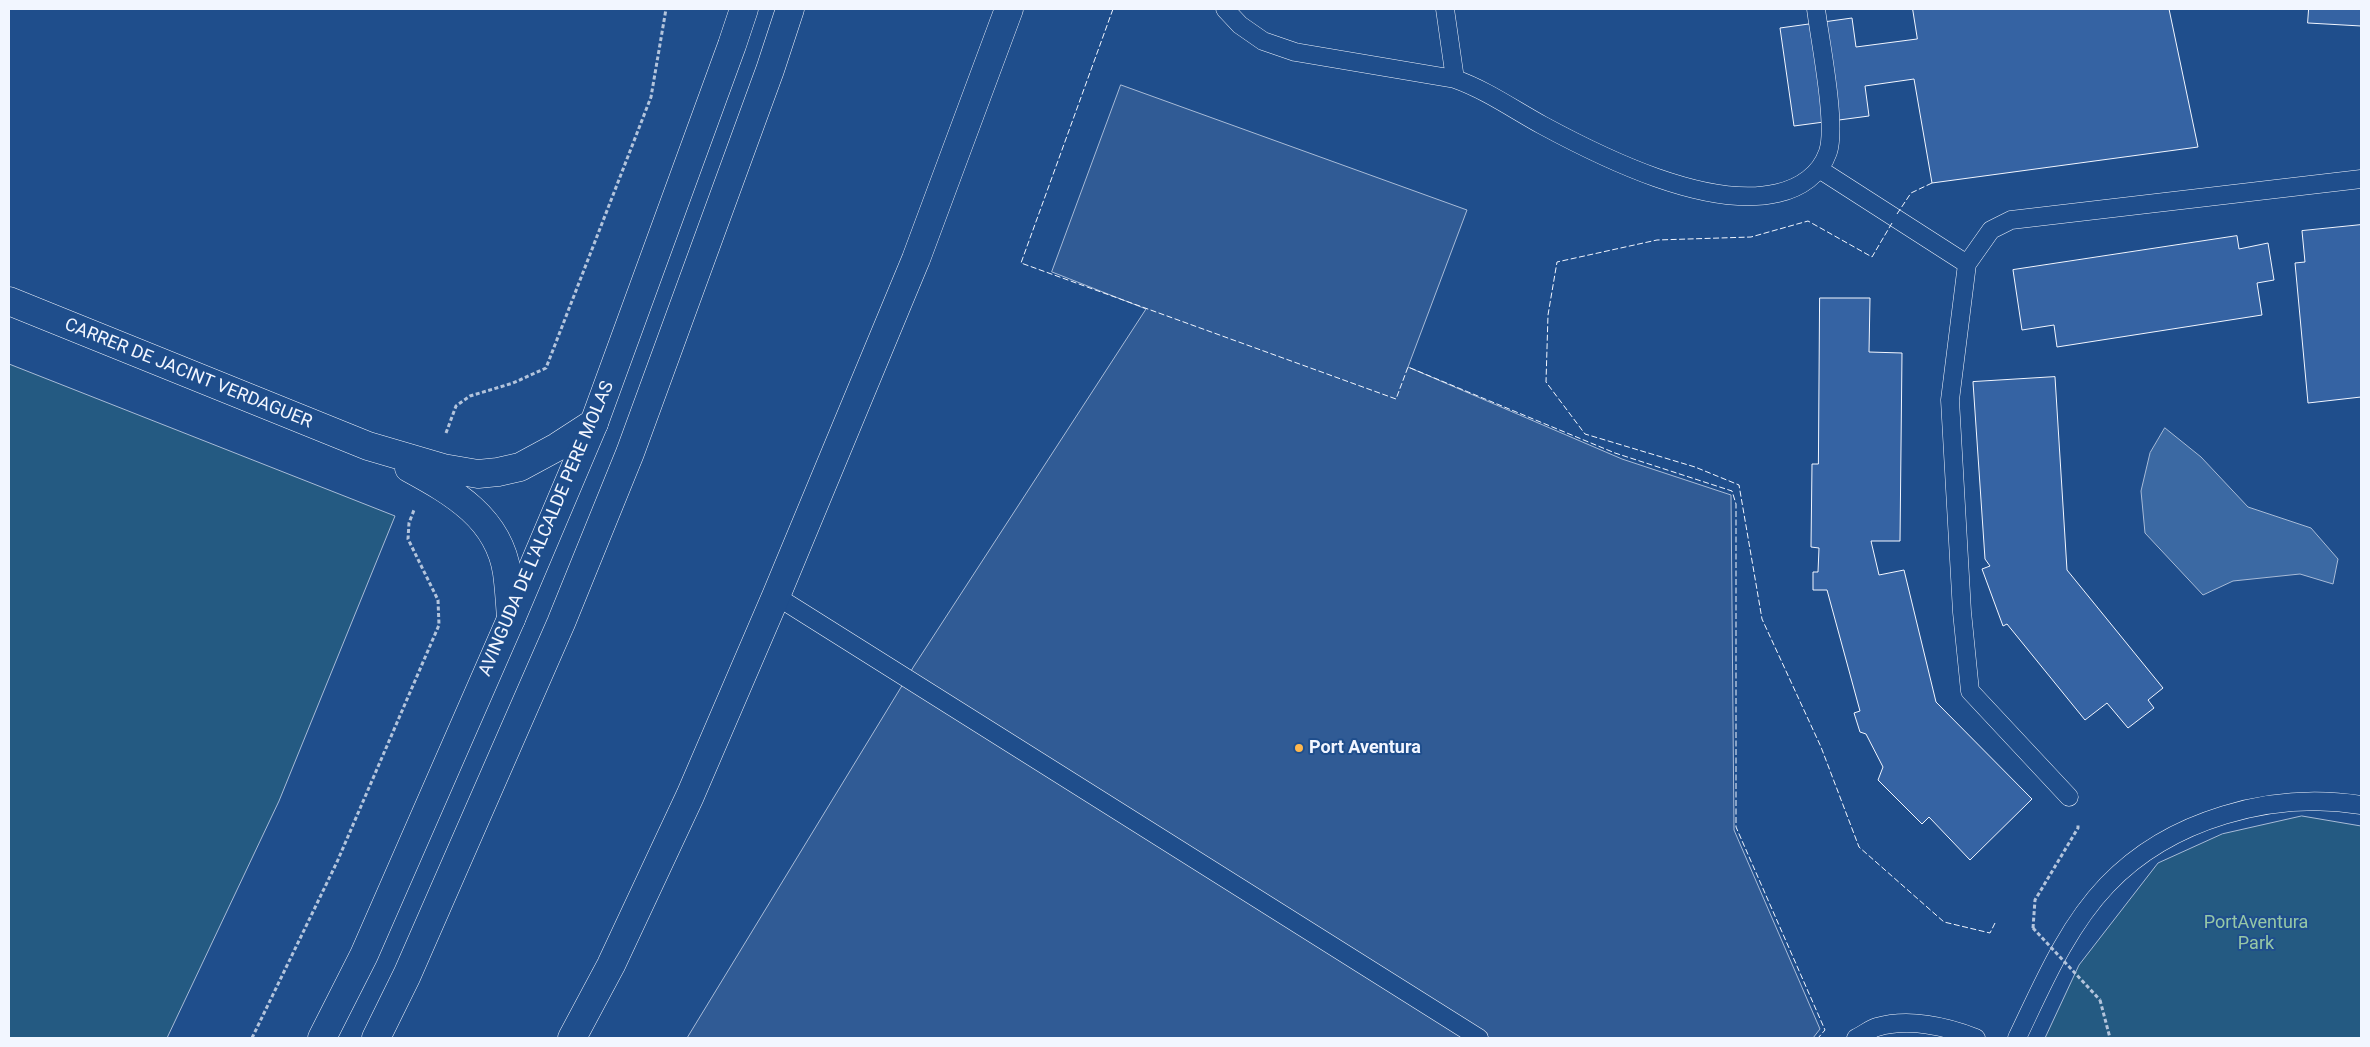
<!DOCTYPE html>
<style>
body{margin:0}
#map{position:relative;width:2370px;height:1047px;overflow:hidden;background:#1f4e8c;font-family:Roboto,sans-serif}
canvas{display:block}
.frame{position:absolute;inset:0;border:10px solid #f2f6ff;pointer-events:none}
</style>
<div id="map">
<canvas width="2370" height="1047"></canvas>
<div class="frame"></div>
</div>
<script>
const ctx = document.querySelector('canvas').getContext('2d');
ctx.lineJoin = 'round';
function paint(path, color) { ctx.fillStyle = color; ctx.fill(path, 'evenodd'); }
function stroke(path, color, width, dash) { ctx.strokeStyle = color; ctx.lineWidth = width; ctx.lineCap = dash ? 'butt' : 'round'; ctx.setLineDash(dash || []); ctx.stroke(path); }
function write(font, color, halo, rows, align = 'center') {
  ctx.font = font + ' Roboto,sans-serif'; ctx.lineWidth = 4; ctx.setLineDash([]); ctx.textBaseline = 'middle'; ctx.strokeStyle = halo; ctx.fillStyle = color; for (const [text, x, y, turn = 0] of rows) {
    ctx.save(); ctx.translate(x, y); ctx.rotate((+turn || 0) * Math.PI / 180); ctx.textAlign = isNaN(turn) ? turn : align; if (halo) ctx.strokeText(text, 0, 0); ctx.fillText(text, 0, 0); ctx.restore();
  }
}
const green = new Path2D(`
 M9,364L395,516L279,801L167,1038H9Z
 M2302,816L2361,826V1038H2045L2079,965L2158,863L2222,834Z`);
const parking = new Path2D(`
 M1121,85L1467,210L1408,367L1622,459L1731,495L1734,830L1820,1029L1813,1038H687L914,666L1146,309L1052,272Z`);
const water = new Path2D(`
 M2165,428L2201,457L2248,507L2311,528L2338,559L2333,584L2300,574L2233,581L2203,595L2145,533L2141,491L2150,453Z`);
const building = new Path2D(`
 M1913,9H2169L2198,147L1932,183L1914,79L1865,86L1869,116L1794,126L1780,28L1852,18L1856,47L1917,39Z
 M2309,9H2361V26L2308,23Z
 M2361,225V397L2308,403L2295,263L2305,262L2302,231Z
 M2237,236L2239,249L2268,243L2274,280L2257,283L2262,315L2057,347L2054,325L2022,330L2013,270Z
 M1820,298H1870L1869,352L1902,353L1900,541H1871L1879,575L1904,570L1936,702L2032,799L1970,860L1929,817L1922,824L1878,780L1883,767L1866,734L1860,732L1854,713L1860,711L1827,590H1813V572H1818L1819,548L1811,547L1812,464H1818Z
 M2055,377L2067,570L2163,688L2148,700L2154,708L2128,728L2107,703L2085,720L2007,624L2003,626L1982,569L1990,566L1985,559L1973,382Z`);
const path = new Path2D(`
 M446,433L456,406L470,396L513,383L546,368L651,97L666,9
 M2033,928L2035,900L2078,828V825
 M2100,1000L2110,1038
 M252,1038L337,862L439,625L438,600L408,539L409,523L414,510`);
const lane = new Path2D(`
 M1225,9L1240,25L1263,41L1295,52L1455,79C1486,90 1513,109 1542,125C1603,158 1708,210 1778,193C1800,188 1820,175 1828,152C1837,125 1820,41 1816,9
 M1445,9L1455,79
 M1819,169L1967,264
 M776,596L1479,1038
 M2069,797L1970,691L1962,612L1950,400L1967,264L1991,230L2011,220L2361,179
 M1856,1038C1863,1035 1870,1029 1877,1027C1908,1018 1946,1026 1976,1038
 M2017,1038C2042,986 2066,928 2107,885C2170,819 2272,791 2361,805`);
const street = new Path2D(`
 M9,301L368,446L443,468L478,474L498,472L520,467L557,447L594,423
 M409,468C453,492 499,518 507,573C509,588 510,603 511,619
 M572,1038L611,965L690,796L776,596L916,259L1009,9`);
const secondary = new Path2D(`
 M322,1038L364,955L511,619L594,423L732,45L744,9
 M376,1038L407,975L561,623L630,453L770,70L790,9`);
const pathBridge = new Path2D(`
 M2033,928L2100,1000`);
const fence = new Path2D(`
 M1113,9L1021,263L1396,399L1408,367L1615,453L1732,491L1736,504V827L1825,1030L1818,1038
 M1897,214L1911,193L1932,183
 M1892,223L1872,257L1808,221L1751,237L1657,240L1557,262L1548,315L1546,382L1585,434L1695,467L1739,485L1762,619L1821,747L1859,847L1944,922L1990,933L1995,923`);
const markers = [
 [1299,748,5,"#ffb74d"]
];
const streetNames = [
 ["CARRER DE JACINT VERDAGUER",188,374,22],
 ["AVINGUDA DE L'ALCALDE PERE MOLAS",547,529,-67]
];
const poiNames = [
 ["Port Aventura",1309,748]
];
const parkNames = [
 ["PortAventura",2256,923],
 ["Park",2256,944]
];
paint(green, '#245a82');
stroke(green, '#a8bbd7', 1);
paint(parking, '#305b95');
stroke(parking, '#a8bbd7', 1);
paint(water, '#3b69a3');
stroke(water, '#a8bbd7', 1);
paint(building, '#3563a3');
stroke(building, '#f2f6ff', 1);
stroke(lane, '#f2f6ff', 19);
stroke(street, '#f2f6ff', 29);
stroke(secondary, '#f2f6ff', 29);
stroke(path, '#b3c4dc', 3, [4, 2.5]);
stroke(lane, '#1f4e8c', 18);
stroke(street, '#1f4e8c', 28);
stroke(secondary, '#1f4e8c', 28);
stroke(pathBridge, '#b3c4dc', 3, [4, 2.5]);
stroke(fence, '#f2f6ff', 1, [6, 2.5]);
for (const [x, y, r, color] of markers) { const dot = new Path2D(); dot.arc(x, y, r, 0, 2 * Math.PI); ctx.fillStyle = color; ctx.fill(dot); stroke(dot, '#1f4e8c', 2); }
write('18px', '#f2f6ff', '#1f4e8c', streetNames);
write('bold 18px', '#f2f6ff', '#1f4e8c', poiNames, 'left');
write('18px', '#97c8a6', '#1f4e8c', parkNames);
</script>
